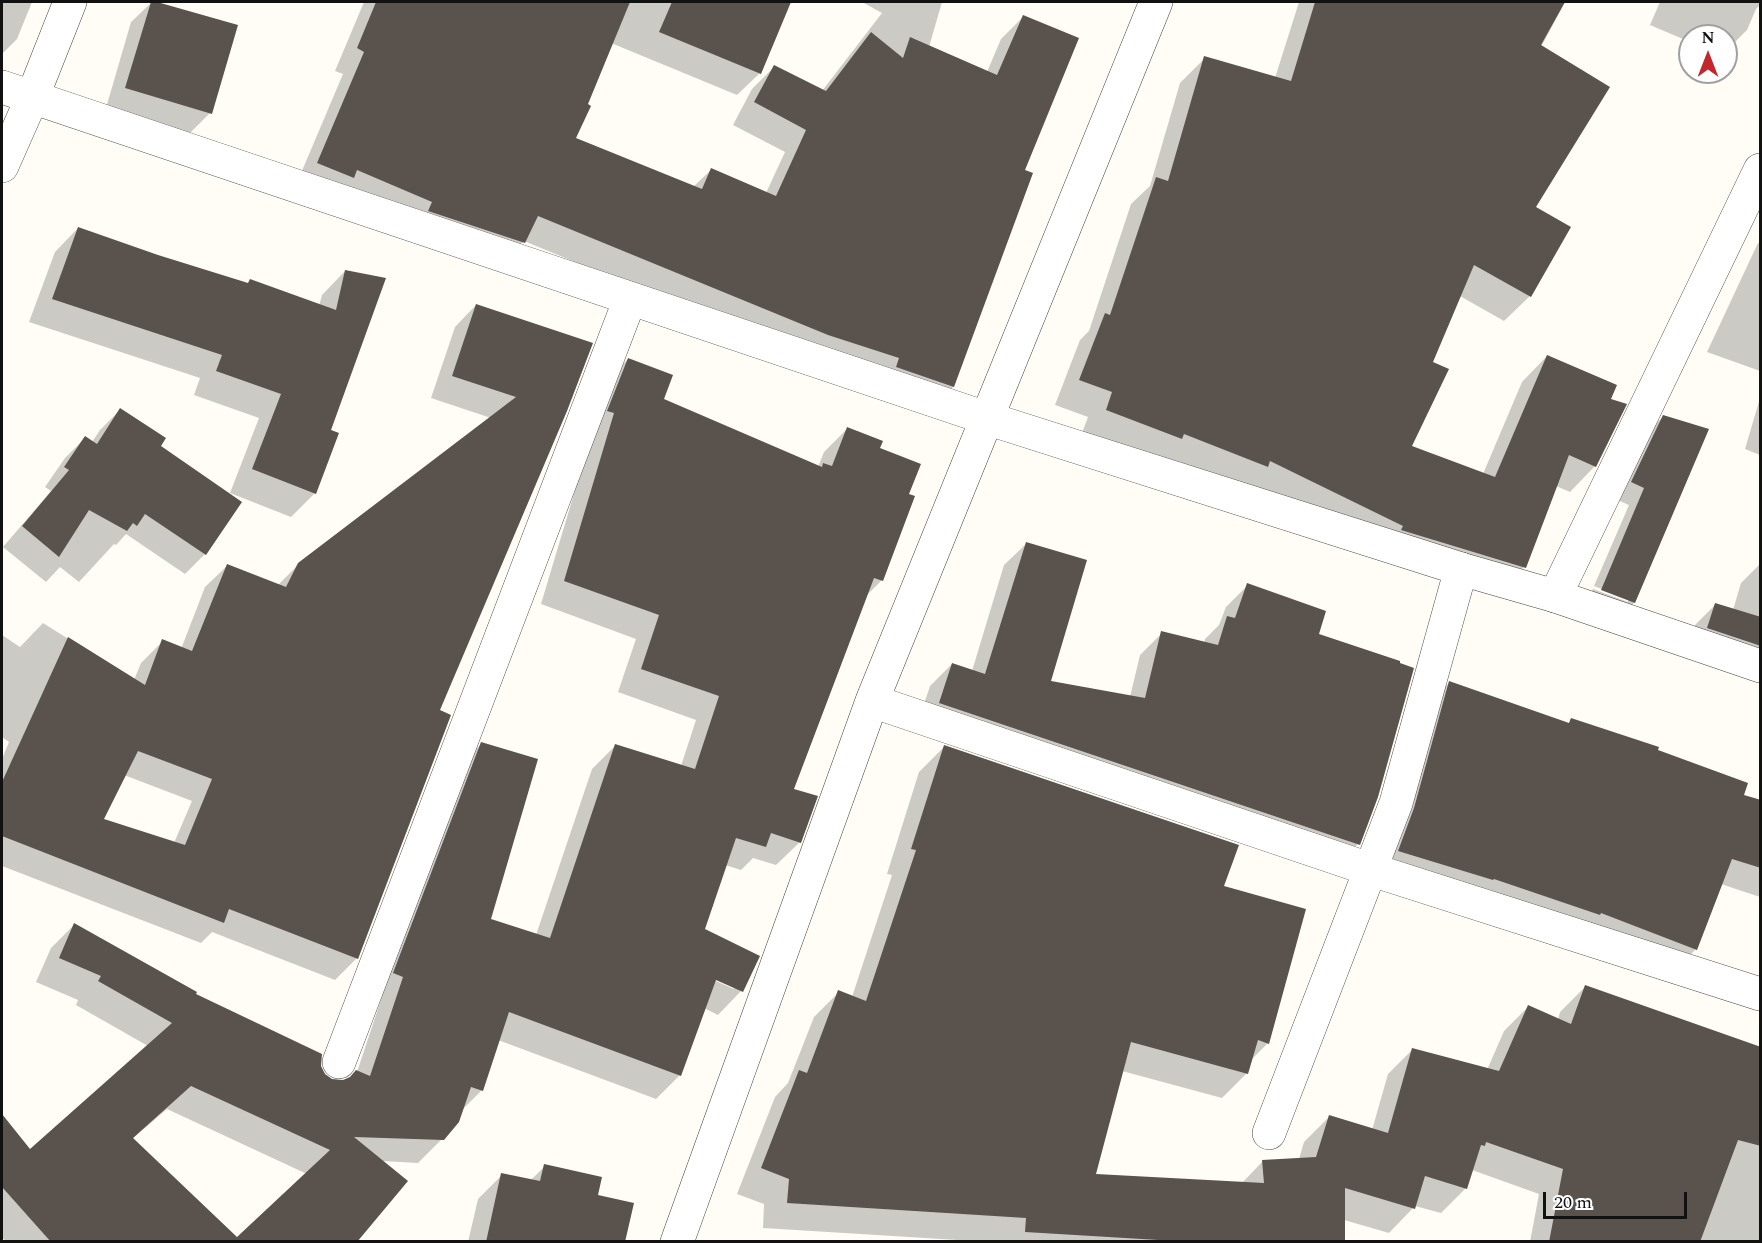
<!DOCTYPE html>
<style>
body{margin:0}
#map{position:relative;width:1762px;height:1243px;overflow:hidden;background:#fffdf5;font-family:Spectral,serif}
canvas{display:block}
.frame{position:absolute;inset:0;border:3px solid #111;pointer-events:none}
.north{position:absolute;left:1678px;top:24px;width:60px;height:60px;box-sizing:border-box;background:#fff;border:2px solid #a0a0a0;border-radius:50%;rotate:0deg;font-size:16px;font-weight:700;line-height:24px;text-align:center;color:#111}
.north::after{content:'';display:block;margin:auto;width:21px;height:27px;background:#c4262e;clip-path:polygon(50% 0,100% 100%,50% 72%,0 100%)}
.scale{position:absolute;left:1543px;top:1192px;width:144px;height:27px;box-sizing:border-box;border:3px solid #111;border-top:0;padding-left:8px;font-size:18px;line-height:21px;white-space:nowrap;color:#111;-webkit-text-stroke:4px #fff;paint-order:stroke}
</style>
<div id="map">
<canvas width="1762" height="1243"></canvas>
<div class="frame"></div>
<div class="north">N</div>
<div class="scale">20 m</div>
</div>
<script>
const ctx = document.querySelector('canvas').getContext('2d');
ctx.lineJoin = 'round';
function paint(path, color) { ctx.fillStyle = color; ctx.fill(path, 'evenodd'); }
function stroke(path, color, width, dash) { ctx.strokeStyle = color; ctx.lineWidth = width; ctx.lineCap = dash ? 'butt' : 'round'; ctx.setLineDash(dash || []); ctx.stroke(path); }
const shadow = new Path2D(`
 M2,2H32L17,39L2,54Z
 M152,2L236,26L210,113L190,133L106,108L131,22Z
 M364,2H789L760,73L737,95L611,43L574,139L693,187L711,170L766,193L785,152L733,125L752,89L774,67L822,91L882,13L862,2H942L929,47L987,72L1001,39L1023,17V171L1031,174L953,387L931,409L524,241L501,265L296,185L343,74L335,71Z
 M1299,2H1430L1416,49L1427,54L1455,2H1565L1541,47L1530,296L1504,321L1460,296L1431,363L1410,447L1483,474L1522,382L1547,356L1609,400L1595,466L1570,492L1556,486L1524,567L1499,593L1081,436L1088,417L1055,405L1080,340L1089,331L1131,204L1150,186L1180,83L1205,58L1275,78Z
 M1660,2H1760V5L1756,9L1747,30L1726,51V36H1690V42L1650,25Z
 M78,228L157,256L319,306L322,295L345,271L329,431L315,493L291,517L230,493L259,418L194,395L200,378L29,322L55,252Z
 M1760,241V371L1707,352L1757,245Z
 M476,305L591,344L438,711L357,958L335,980L212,932L201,943L2,866V759L9,742L2,737V635L20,647L43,623L134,680L141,663L163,641L181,649L205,587L227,566L278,585L299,564L491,418L431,398L455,327ZM124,775L192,801L174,843L102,820Z
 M628,359L662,399L818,467L824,452L847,429L878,449L907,495L913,497L881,581L866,596L792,790L800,842L776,865L753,858L741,870L725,865L704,930L741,991L718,1015L704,1008L680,1075L656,1099L498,1040L482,1090L461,1111L442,1139L418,1163L382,1161L355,1242H6L2,1237V1144L17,1135L30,1152L148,1046L76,1005L78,1000L36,982L51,948L74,925L319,1066L324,1075L332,1081L343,1082L357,1072L458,768L481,744L489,920L536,935L592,769L616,745L681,766L696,720L618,692L636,639L541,604L591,437L604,383ZM710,975L734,986V989L709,978ZM167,1109L307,1174L237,1239L132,1139Z
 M1760,398V455L1745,449Z
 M120,410L159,447L205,554L185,574L126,534L116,545L114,544L79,582L60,567L46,582L3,547L51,491L45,487L65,458L85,438L92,442L100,430Z
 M1663,417L1707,430L1634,603L1617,619L1585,607L1629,505L1615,499L1646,433ZM1594,586L1628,599V602L1593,589Z
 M1027,543L1049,683L1130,697L1140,655L1162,633L1204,643L1205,639L1219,625L1226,607L1248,585L1317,635L1358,844L1336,866L917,725L930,686L952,664L972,671L1004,565Z
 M1760,564V682L1688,648L1695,625L1715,605L1733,610L1741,583Z
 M1450,682L1760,802V897L1721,884L1696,949L1674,971L1377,873L1428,704Z
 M944,747L1222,887L1268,1043L1251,1060L1247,1073L1222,1098L1122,1071L1095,1175L1241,1184L1262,1162L1299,1159L1304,1142L1329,1117L1372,1130L1388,1074L1413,1049L1487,1070L1504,1031L1529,1006L1558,1020L1560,1012L1585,987L1760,1048V1242H1530L1539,1194L1472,1170L1466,1188L1441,1213L1415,1206L1389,1233L1344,1220V1242H990L763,1228L764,1204L737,1194L775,1097L788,1083L814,1017L839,992L852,997L892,875L887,874L919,772Z
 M545,1166L596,1196L624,1242H468L478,1199L502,1175L530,1181Z`);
const building = new Path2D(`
 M151,2H157L238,25L212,114L125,88Z
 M376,2H630L588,104L591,106L576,138L702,189L711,168L776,196L806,130L754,102L774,65L826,91L871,32L903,58L910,37L997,75L1023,15L1079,38L1025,170L1033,173L954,387L896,367L899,358L828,335L538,216L525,243L428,211L432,202L357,170L354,178L317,163L364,52L357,48Z
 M672,2H791L761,74L659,32Z
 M1315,2H1565L1541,45L1610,87L1536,207L1571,227L1531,297L1474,265L1433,362L1449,369L1412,446L1495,477L1547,355L1617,385L1611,399L1627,404L1596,467L1569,455L1526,568L1401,530L1403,526L1270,461L1268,467L1184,434L1182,439L1106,410L1112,392L1079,380L1105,313L1110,315L1156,177L1168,181L1204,56L1291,81Z
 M78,227L158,255L248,283L250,279L336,310L345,270L386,278L331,430L339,433L316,494L252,469L281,394L216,371L222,355L52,299Z
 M476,304L593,343L567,411L440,710L451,715L358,959L229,909L224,923L2,836V782L68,637L145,685L162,639L192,651L227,564L286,587L298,563L516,397L452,376ZM138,751L212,779L185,845L104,819Z
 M628,358L673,375L664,399L822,467L823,463L832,466L847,427L883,441L880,448L921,464L909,494L915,496L883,581L874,578L794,789L818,796L801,843L771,833L766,847L736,838L705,929L760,956L743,992L716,980L681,1076L509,1012L483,1091L471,1087L459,1122L444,1140L354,1137L408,1181L357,1242H51L2,1187V1114L30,1149L172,1023L98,981L101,976L59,958L74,923L197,992L196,994L322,1054L321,1066L325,1074L332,1079L343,1080L350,1077L356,1070L370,1076L403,977L393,973L481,742L538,759L491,919L550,938L615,744L695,769L719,696L641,669L659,615L564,581L614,413L607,411ZM191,1086L330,1150L237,1237L133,1138Z
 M120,408L166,438L161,446L242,502L206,555L145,514L137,526L133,523L127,531L89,510L59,557L22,526L69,470L64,467L85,436L97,444Z
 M1663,415L1709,429L1635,603L1601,590L1644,488L1631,482Z
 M1026,542L1087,560L1051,681L1145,698L1161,631L1218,645L1227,616L1235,618L1247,583L1326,611L1319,634L1400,661V663L1414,668L1378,797L1360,845L939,703L952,663L985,674Z
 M1715,603L1761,617V646L1707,628Z
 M1449,681L1569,723L1571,718L1659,747L1658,750L1748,783L1744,795L1761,800V868L1732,859L1697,950L1601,913L1600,915L1494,879L1493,880L1398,851L1414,808Z
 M944,745L1239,845L1224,886L1306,909L1269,1044L1258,1040L1248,1074L1131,1042L1096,1174L1264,1183L1262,1160L1316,1157L1329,1115L1388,1133L1412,1048L1499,1071L1528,1005L1571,1024L1585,985L1761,1047V1146L1738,1140L1700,1242H1549L1563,1169L1486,1142L1485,1146L1481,1145L1467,1189L1425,1176L1415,1209L1345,1188V1242H1192L1025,1232L1026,1218L787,1203L789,1179L761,1168L799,1070L807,1073L838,990L866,1001L916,850L911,849Z
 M544,1164L602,1177L598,1195L634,1203L625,1242H486L501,1173L540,1181Z`);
const minor = new Path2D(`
 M2,166L32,98L70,2
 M1555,596L1760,170
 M872,701L1369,869L1760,994
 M339,1062L630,299
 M1269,1133L1396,803L1461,569
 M677,1242L872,701L1156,2`);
const tertiary = new Path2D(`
 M2,87L986,418L1461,569L1555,596L1760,666`);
paint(shadow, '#0003');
paint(building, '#5a524d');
stroke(minor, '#444', 34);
stroke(tertiary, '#444', 34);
stroke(minor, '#fff', 33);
stroke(tertiary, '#fff', 33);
</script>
